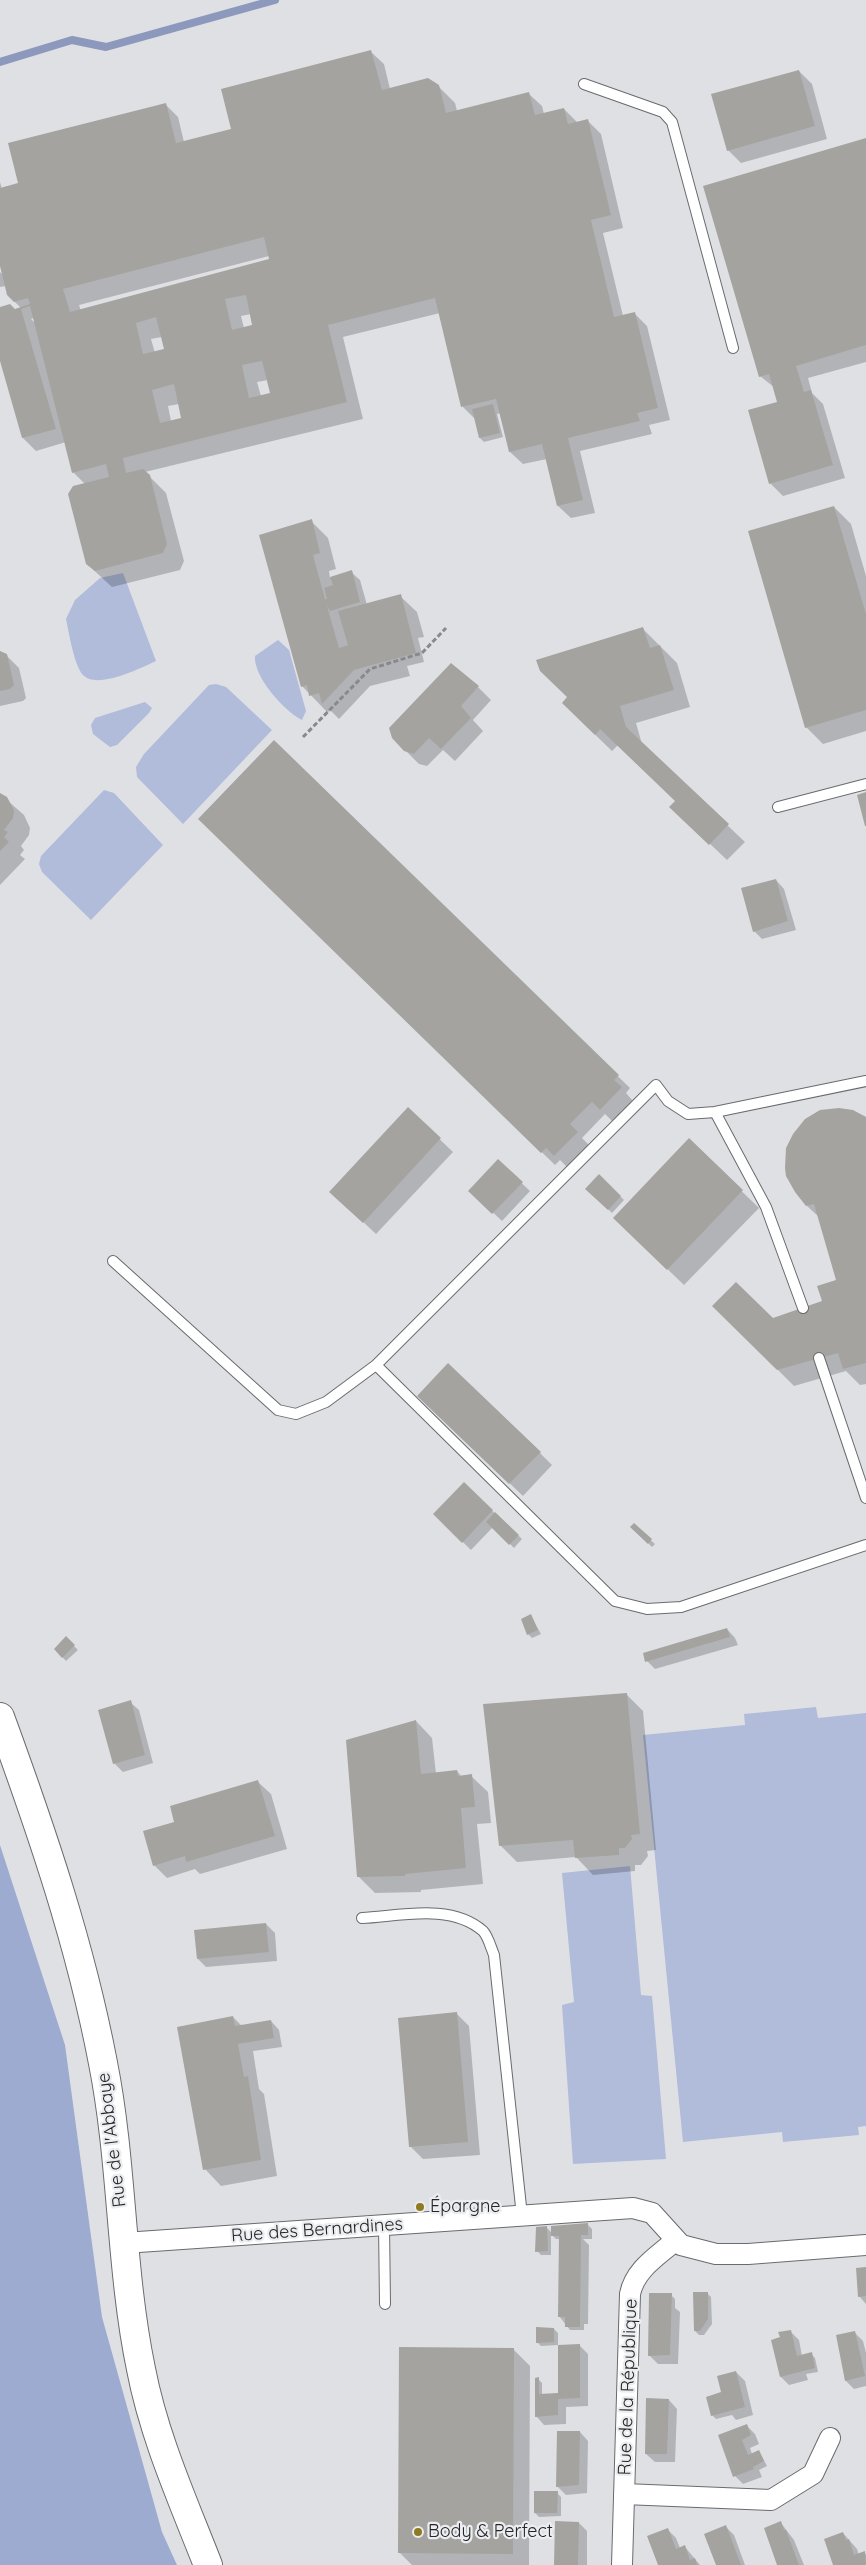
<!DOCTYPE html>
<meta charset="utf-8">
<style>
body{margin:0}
canvas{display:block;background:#dee0e4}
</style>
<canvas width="866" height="2565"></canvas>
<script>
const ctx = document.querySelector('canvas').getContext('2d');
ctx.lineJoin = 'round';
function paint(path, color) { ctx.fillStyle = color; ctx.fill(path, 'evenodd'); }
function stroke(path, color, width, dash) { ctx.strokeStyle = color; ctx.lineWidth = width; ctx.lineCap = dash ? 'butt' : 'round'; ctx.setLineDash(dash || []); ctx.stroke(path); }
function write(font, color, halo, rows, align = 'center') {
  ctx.font = font + ' Quicksand,sans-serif'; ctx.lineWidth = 4.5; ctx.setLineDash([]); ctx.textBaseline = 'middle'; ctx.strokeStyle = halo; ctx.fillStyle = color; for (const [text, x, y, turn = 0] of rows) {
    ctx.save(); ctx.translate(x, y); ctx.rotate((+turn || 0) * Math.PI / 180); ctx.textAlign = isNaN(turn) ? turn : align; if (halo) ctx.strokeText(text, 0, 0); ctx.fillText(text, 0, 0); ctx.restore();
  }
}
const green = new Path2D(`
 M123,573L156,661C141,668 97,690 83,675C74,665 69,633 66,619L75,600L100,578Z
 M278,640L289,650L306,711L302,720C284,711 253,676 255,656Z
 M216,684L226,687L272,730L183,824L137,777L136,767L144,754L209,685Z
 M145,702L152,708L149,713L117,745L110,747L93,734L91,725L95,718Z
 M104,790L114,793L163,845L91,920L42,872L39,864L41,856Z
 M816,1707L818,1718L866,1713V2126L858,2127L859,2135L783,2142L782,2132L683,2142L643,1735L745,1725L744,1714Z
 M630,1866L641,1995L652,1996L666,2159L573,2164L562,2005L574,2002L562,1873Z`);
const forest = new Path2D(`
 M0,1845L65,2045L102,2317L162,2532L177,2565H0Z`);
const shadow = new Path2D(`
 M371,52L384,64L390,89L438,86L455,103L457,111L529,94L542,106L544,114L564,109L577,122L588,121L601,134L623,228L603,233L623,316L634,313L647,326L670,420L649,425L652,434L580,451L595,513L571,518L558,506L547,459L523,464L510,452L501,413L497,414L503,437L484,442L480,438L476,420L463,407L440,313L343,337L363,419L145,472L166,493L184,561L180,570L112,587L87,564L85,484L73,472L66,442L36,451L23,438L0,357V308L15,310L21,308L8,295L6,286L0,287V272L4,276L0,264V182L2,189L20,184L165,104L178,117L184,142L233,129ZM269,256L270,260L81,311L79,305ZM251,314L254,326L244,328L241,316ZM34,318L36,324L31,319ZM162,337L166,350L155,353L151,339ZM268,380L272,394L261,396L257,382ZM179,404L183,419L171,421L168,406Z
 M799,71L812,84L827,139L741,163L728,150Z
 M866,140V362L808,378L812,393L823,404L845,478L783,496L770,483L779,402L775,388L760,376Z
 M834,507L851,524L866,576V731L823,744L806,727Z
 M311,521L328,538L336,569L329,571L330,578L351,572L360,580L367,605L400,596L417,612L424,637L418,638L424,662L407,666L410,676L370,686L339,719L331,711L327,712L302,686Z
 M643,629L677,663L690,707L636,723L642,744L745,842L727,860L688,823L677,801L618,745L612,751L580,720Z
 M0,652L6,655L19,668L26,698L23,701L0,706Z
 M478,687L491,700L473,720L483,731L455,761L443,750L427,766L419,764L405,750Z
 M274,742L630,1088L626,1093L633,1101L613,1122L605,1114L582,1138L589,1145L568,1168L560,1160L555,1165L213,832Z
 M0,794L24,815L30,828L29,835L21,846L24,850L20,855L25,859L0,885Z
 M776,880L784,889L796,930L762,939L754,931Z
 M408,1109L453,1152L376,1234L344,1204Z
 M866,1119V1384L860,1385L846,1371L794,1386L714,1306L773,1319L824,1302L838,1281L819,1217L807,1206Z
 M689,1140L759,1208L684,1285L631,1234Z
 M498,1161L530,1191L502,1221L470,1191Z
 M599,1176L624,1200L612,1213L587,1189Z
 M431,1408L540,1453L552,1465L523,1496Z
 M464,1484L522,1539L514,1548L493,1527L471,1550L434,1514Z
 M634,1525L655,1544L652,1547L632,1527Z
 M531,1616L541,1634L532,1638L528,1634Z
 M727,1629L735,1638L738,1645L655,1669L647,1661Z
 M66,1638L78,1650L66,1661L55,1649Z
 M626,1694L643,1711L656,1850L647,1851L648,1856L641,1865H635V1871L593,1875L576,1857L517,1862L500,1845Z
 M130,1702L139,1710L153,1763L123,1772L114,1763Z
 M416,1721L432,1738L436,1774L457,1771L462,1777L471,1776L488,1792L491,1823L477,1824L483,1884L421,1890V1892L375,1893L358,1876Z
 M258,1782L271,1794L287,1849L200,1874L195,1869L167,1878L154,1865L176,1822Z
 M266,1924L275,1933L277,1961L206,1967L198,1959Z
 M456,2013L469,2026L480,2155L423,2159L410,2146Z
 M233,2017L242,2026L271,2021L279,2030L282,2047L253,2051L259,2089L264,2094L277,2176L221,2186L205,2169Z
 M588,2225L592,2229V2239H583L589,2245L588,2324H584V2330H570L559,2316L561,2239H556L551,2234V2255H541L537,2251L547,2228L552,2233Z
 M866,2268V2304L859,2296Z
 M707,2293L711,2297L712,2324L704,2335H699L695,2331Z
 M671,2295L675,2299V2308L680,2312L678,2364H658L649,2355Z
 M554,2329L558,2333V2345L541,2346L537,2342Z
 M790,2331L799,2340L802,2356L811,2354L815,2358L818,2372L806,2374L808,2380L789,2385L781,2377V2338Z
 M855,2333L863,2341L866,2353V2386L854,2389L846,2381Z
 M580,2346L588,2354V2406L566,2407V2424L544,2425L536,2416L538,2379L542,2383V2395L559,2394Z
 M513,2349L530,2366L529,2565H412L399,2552Z
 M736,2372L745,2381L753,2415L736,2420L732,2415L716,2419L712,2415L721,2394Z
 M669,2400L677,2409L675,2462H655L646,2454Z
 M746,2425L755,2434L759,2444L750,2448L752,2454L759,2451L767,2466L759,2470L762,2477L743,2484L735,2476L719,2436Z
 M580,2432L588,2441L587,2493L566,2495L557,2486Z
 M557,2493L561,2497V2516L539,2517L535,2513Z
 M579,2523L587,2531V2565H556Z
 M781,2523L794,2540L804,2565H779Z
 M725,2526L734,2535L745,2565H718Z
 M667,2529L676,2538L680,2548L685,2547L700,2565H659Z
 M843,2533L857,2549L859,2555L866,2554V2565H834Z`);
const stream = new Path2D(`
 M0,62L72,40L106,47L275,0`);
const building = new Path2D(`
 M371,50L382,90L428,78L439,85L446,113L529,92L535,115L564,108L568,124L588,119L611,215L591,220L614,317L635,312L658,408L637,413L640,421L568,438L583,500L557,506L542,444L509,452L496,399L461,407L435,298L328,325L347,402L123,458L126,473L143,469L150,475L167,544L163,553L95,571L86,564L68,494L73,486L109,477L106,464L72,473L30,306L21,309L56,429L22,438L0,361V307L10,304L15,309L30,304L28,298L14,302L7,295L0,266V188L18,183L8,143L166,103L176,143L231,129L221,89ZM264,237L269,259L70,312L63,289ZM246,295L252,325L232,330L225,299ZM156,317L164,349L143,354L136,323ZM262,361L270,393L249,398L242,365ZM174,384L181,418L160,423L152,390Z
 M799,70L815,126L727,151L711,94Z
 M866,138V345L796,366L804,392L811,390L833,465L769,484L748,410L777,402L769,374L759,377L703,186Z
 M493,404L500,433L479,438L472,409Z
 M834,506L866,614V710L805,728L748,531Z
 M312,519L320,553L313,555L325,599H327L324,588L333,585L330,577L352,570L360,602L330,611L327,606L339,648L348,645L338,611L401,594L416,653L354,670L322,704L319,693L309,696L307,685L301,687L259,535Z
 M643,627L650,648L660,645L674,690L620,706L626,727L729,824L709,845L669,807L675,801L600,729L595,735L562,703L567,697L540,671L536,660Z
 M0,651L7,654L14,685L10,689L0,691Z
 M451,663L479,686L461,706L471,718L441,749L429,738L414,754L404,751L392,738L389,728Z
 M274,740L619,1075L614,1080L622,1087L600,1110L592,1102L570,1124L578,1132L554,1156L546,1148L541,1153L198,819Z
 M866,792V826H865L857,795Z
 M0,793L7,797L14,810L13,818L4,830L8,832L4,837L9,842L0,851Z
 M776,879L788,921L753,932L741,888Z
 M408,1107L441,1138L363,1223L329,1192Z
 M839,1108L853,1110L866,1117V1363L843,1369L838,1353L777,1370L712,1306L736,1282L773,1318L822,1301L817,1286L836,1280L814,1204L806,1206L795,1192L786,1176L785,1168L786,1148L793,1134L805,1119L820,1110Z
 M689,1138L743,1190L667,1270L613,1218Z
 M498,1159L523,1182L492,1214L468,1191Z
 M599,1174L621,1196L608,1210L585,1189Z
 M448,1363L541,1452L509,1484L417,1396Z
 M464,1482L493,1510L462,1543L433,1514Z
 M495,1512L519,1535L509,1545L486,1522Z
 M634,1523L652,1539L648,1544L630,1527Z
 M531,1614L538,1630L527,1635L521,1619Z
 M727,1628L730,1637L645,1662L643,1653Z
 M66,1636L75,1645L62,1658L54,1649Z
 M627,1693L640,1834L631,1835L632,1839L625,1848H619V1855L575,1858L573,1840L499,1846L483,1704Z
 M131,1700L145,1755L113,1764L98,1710Z
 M416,1720L421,1774L457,1770L458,1776L472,1774L475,1807L461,1808L466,1868L405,1874V1876L357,1877L346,1740Z
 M258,1780L275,1836L186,1862L185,1856L153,1866L143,1831L174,1822L170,1806Z
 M266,1923L269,1952L197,1959L194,1930Z
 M457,2012L468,2142L409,2147L398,2018Z
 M233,2016L235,2026L271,2020L274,2038L238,2044L244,2077L248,2076L261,2160L203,2170L177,2027Z
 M588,2223V2235H581L580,2327H565V2317H558L559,2236H551V2226Z
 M547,2226L548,2251L535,2252L536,2227Z
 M866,2267V2296L858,2297L856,2268Z
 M693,2292H708V2319L700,2331H694Z
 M649,2293H672L670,2355L648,2356Z
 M536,2327L554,2328V2342L536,2343Z
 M791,2330L797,2356L812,2352L815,2368L780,2377L771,2340L780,2337L778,2332Z
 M855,2331L865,2376L845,2381L836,2335Z
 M580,2344V2398L558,2399V2415L535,2417V2378L539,2377V2394L558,2393V2345Z
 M399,2347L514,2348L513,2554L398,2553Z
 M736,2371L745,2407L711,2416L706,2397L721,2392L717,2376Z
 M646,2398L669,2399L667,2454H645Z
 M747,2424L751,2435L742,2440L748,2455L759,2450L764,2461L753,2467L754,2469L733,2477L718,2435Z
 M557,2431H580L579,2485L556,2487Z
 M534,2491H558L557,2513H534Z
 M555,2521L579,2522L578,2565H554Z
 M781,2521L784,2530H786L799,2565H777L764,2528Z
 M726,2525L741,2565H716L704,2534Z
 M668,2528L676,2549L685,2545L690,2560L695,2558L697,2565H658L647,2536Z
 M843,2532L846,2540L849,2539L854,2555L865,2551L866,2565H833L824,2539Z`);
const path = new Path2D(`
 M303,737L370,669L422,653L446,628`);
const lane = new Path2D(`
 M584,84L663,112L672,122L733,348
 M778,807L866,784
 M715,1112L766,1207L803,1308
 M113,1261L278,1410L296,1414L326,1402L376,1365L656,1085L668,1101L688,1114L715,1112L866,1081
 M819,1358L866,1498
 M376,1365L615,1601L647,1609L681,1607L866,1545
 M362,1918C400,1916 451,1903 483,1931C488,1936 491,1948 494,1955L522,2216
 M384,2225L385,2304`);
const street = new Path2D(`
 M124,2243L633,2208L652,2213L681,2245L716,2254H748L866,2245
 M624,2494L771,2500L813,2474L830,2438
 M622,2565L630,2294C635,2269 658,2256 676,2240`);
const secondary = new Path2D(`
 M0,1717C42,1832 80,1943 103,2063C123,2164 120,2268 141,2369C154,2437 183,2501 208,2565`);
const markers = [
 [420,2207,5,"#8e7a20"],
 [418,2532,5,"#8e7a20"]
];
const streetNames = [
 ["Rue de l'Abbaye",112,2140,-97],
 ["Rue des Bernardines",317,2230,-4],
 ["Rue de la République",628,2387,-88]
];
const poiNames = [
 ["Épargne",430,2207],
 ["Body & Perfect",428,2532]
];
paint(green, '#b1bcdb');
paint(forest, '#9eabd0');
paint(shadow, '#0003');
stroke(stream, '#8c98bc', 8);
paint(building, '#a4a39f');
stroke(lane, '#6a6b6e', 12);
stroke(street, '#6a6b6e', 22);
stroke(secondary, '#6a6b6e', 30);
stroke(path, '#88898c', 3, [5, 2.5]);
stroke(lane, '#fff', 10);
stroke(street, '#fff', 20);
stroke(secondary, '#fff', 28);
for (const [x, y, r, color] of markers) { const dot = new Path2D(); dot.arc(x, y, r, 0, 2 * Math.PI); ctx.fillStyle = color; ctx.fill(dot); stroke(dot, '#ecedf1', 2); }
write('18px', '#242526', '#ecedf1', streetNames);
write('18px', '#242526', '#ecedf1', poiNames, 'left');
</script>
